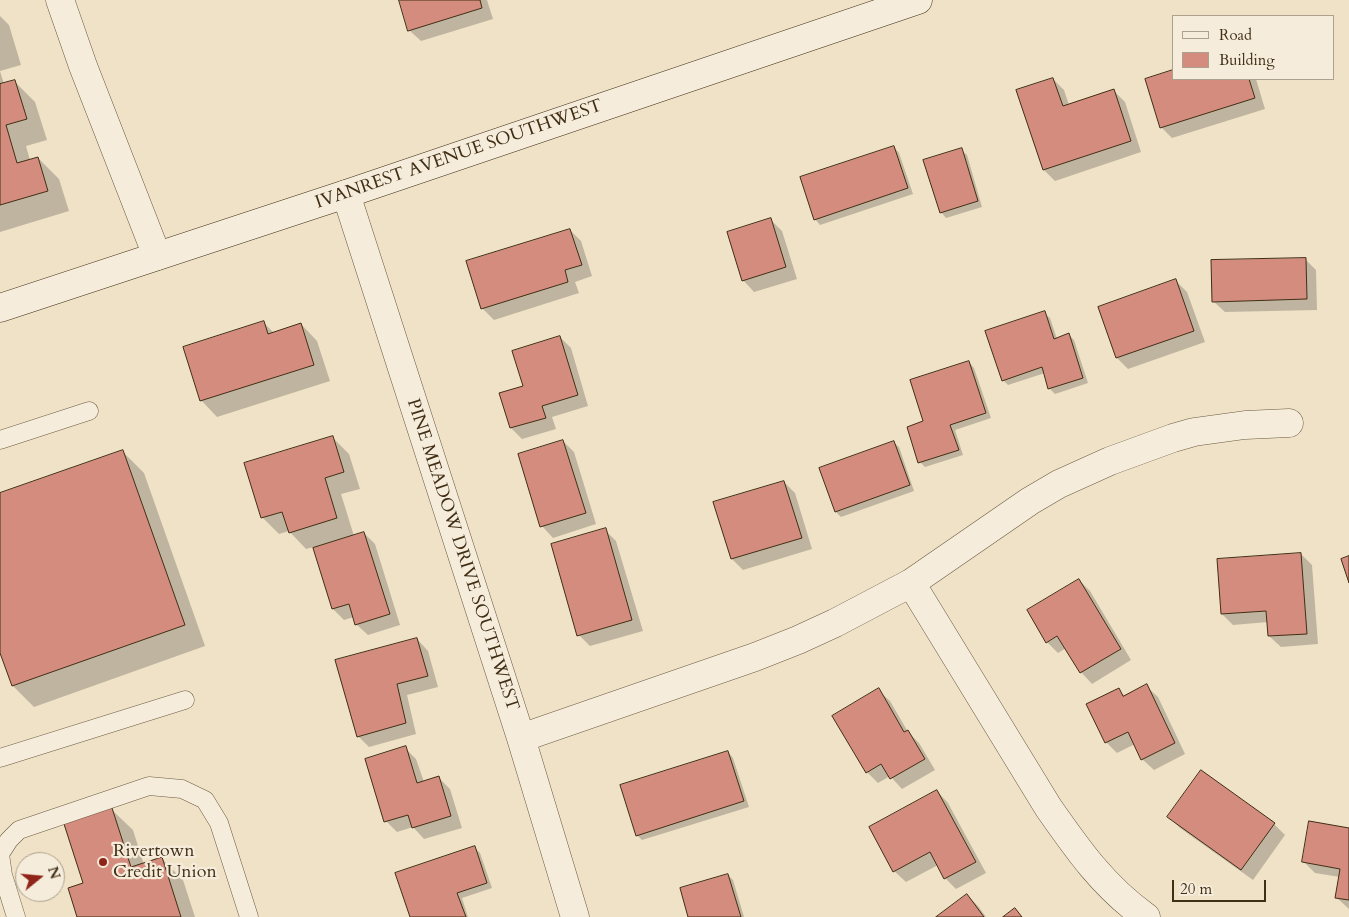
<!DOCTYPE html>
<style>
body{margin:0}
#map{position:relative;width:1349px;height:917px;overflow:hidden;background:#efe2c7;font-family:Cardo,serif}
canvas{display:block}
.legend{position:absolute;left:1172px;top:15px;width:162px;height:65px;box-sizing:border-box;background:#f5ecdb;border:1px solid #ada08c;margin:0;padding:6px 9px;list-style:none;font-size:15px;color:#402e15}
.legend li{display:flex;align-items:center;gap:10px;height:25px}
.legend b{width:25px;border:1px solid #ada08c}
.north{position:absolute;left:15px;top:852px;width:50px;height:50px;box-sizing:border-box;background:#f5ecdb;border:1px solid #ada08c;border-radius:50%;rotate:73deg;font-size:14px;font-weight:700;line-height:20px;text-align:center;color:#402e15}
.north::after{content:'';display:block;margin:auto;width:18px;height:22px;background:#8f2418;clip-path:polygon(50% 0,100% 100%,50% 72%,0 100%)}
.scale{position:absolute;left:1172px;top:880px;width:94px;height:22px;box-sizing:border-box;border:2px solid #402e15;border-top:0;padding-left:6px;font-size:15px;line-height:18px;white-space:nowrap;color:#402e15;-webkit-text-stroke:4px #f5ecdb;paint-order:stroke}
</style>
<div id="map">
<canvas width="1349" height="917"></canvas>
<ul class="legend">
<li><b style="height:6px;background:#f5ecdb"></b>Road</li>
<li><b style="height:14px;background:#d38c7d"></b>Building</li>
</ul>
<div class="north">N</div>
<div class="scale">20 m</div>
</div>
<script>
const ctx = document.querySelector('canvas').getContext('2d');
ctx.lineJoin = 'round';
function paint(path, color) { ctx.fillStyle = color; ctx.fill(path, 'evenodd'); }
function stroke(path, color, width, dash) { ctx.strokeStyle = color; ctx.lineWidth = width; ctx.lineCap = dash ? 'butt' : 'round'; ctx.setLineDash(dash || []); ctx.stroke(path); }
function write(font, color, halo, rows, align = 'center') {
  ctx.font = font + ' Cardo,serif'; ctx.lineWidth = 4.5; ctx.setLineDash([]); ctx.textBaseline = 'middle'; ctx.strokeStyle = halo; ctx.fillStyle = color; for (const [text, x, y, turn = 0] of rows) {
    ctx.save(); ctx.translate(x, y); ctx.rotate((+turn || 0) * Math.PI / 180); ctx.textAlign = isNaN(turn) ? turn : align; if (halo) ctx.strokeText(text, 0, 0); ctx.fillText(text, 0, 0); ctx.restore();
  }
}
const shadow = new Path2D(`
 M400,0H487L493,19L421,41L409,30Z
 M0,16L9,25L21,65L0,71L4,84L14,81L35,102L47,140L26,146L30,160L38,158L59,179L69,211L0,232Z
 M1053,79L1064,90L1069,105L1114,91L1125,102L1141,152L1055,181L1044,170Z
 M1173,79H1256L1265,109L1172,138L1161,127Z
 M894,147L899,153L913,194L820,225L815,219Z
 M961,150L967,155L982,207L946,218L941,212Z
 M771,220L782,231L797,279L754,292L743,280Z
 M570,230L581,241L592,276L575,282L579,293L494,320L483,309L468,262Z
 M1305,259L1316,270L1317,310L1225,312L1213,301Z
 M1176,281L1187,292L1205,342L1128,369L1117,358L1100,308Z
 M1044,313L1050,318L1057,339L1069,335L1074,340L1088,383L1055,394L1049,388L1045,373L1008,385L1003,380Z
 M264,323L274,333L301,324L317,341L330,381L217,417L201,400Z
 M560,337L571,348L588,406L552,417L556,429L522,439L511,428L501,394L524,387Z
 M969,362L974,368L991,418L955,430L963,455L925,467L920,462L924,422Z
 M333,438L349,454L360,489L341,494L354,536L364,533L375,544L400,625L368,635L356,624L354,617L344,620L333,609L314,547L306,549L289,531L279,534L262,517Z
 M563,441L574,452L596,524L553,538L542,526Z
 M893,442L899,447L914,491L841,517L836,512Z
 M123,452L144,473L205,646L34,707L13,686L0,649V495Z
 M784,482L795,493L812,549L743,570L732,559Z
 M605,530L616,541L643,631L590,646L579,635Z
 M1301,554L1312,565L1318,644L1281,647L1269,636L1268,622L1233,625L1222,614Z
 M1079,580L1090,591L1131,660L1092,684L1081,672L1066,648L1058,653L1047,642Z
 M417,639L428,651L438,687L407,695L416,734L369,747L358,736Z
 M1146,686L1158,697L1185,754L1154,770L1142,759L1135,744L1117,753L1106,742L1118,690L1125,696Z
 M878,690L890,701L908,732L919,743L935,770L902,789L890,776L878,783L867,772Z
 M405,748L416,759L424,782L439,778L450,789L462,828L424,839L413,827L397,832L386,821Z
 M728,752L733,758L749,807L642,840L637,835Z
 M937,791L948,803L986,873L956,889L945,878L938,865L906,882L894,871Z
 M112,810L133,830L144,865L162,859L183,880L195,917H78Z
 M1169,817L1274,824L1285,835L1253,880L1180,828Z
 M1349,829V909L1336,897L1340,877L1315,873L1304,862Z
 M474,847L480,853L492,888L462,898L468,917H411Z
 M728,875L733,880L744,917H690Z
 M967,895L978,906L986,917H938Z`);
const building = new Path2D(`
 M399,0H480L482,8L408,31Z
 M1173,70V79H1249L1255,98L1160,128L1145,79Z
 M1053,78L1063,106L1114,89L1131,141L1043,170L1016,90Z
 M15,80L27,119L6,125L17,163L38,157L48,191L0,205V84Z
 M894,146L908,188L814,220L800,177Z
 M962,148L978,201L940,213L923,160Z
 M771,218L786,267L742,281L727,232Z
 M570,229L582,265L565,270L568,282L481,309L466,261Z
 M1306,258L1307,299L1212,302L1211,260Z
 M1176,279L1194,331L1116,358L1098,307Z
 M1045,311L1054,339L1069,333L1083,378L1048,389L1042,367L1002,381L985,331Z
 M264,321L268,334L301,323L314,365L200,401L183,347Z
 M560,336L578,395L542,406L546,418L510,428L499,393L523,386L512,351Z
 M969,361L986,413L950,425L959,450L918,463L907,427L923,421L910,380Z
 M333,436L344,472L325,478L337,518L289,533L282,512L261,518L244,463Z
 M563,440L586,513L540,527L518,454Z
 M894,441L910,485L835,512L819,468Z
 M123,450L185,625L12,686L0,653V493Z
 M784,481L802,538L731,559L713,502Z
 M606,528L632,620L577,636L551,544Z
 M364,532L390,614L355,625L349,604L332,609L313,548Z
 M1301,553L1307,634L1268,636L1266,611L1221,614L1217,559Z
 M1349,556V583L1341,559Z
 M1079,579L1121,649L1080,673L1057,636L1046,643L1027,610Z
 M417,638L428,676L397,684L406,723L357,737L335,660Z
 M1147,684L1175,743L1141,760L1128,732L1105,743L1086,704L1119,688L1123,696Z
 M879,688L904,732L908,730L925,759L890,779L881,764L866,773L832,716Z
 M406,746L417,783L439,776L451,816L412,828L408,815L384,822L365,759Z
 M728,751L744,801L636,836L620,785Z
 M1201,770L1275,823L1241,870L1167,817Z
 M937,790L976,862L944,879L930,852L893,872L869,827Z
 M112,808L131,867L162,857L181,917H77L68,888L83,883L64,824Z
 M1309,821L1349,828V900L1335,898L1340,869L1302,862Z
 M475,846L487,883L457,893L466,917H410L395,873Z
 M728,874L741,917H688L680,888Z
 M967,894L984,917H936Z
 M1015,908L1022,917H1003Z`);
const lane = new Path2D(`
 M0,440L89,411
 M0,758L185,700
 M3,875L0,854L9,840L19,830L149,786L182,789L205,800L219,823L249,917
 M0,876L3,875L16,917`);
const street = new Path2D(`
 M60,0L83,66L157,256
 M346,194L521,738L575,917
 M911,583L1048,807C1078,850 1103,886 1146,917
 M521,738L755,657L798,640L835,623L911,583L1030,501L1059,484L1110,461L1173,438L1194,432L1245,425L1289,423`);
const secondary = new Path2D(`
 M0,308L346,194L918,0`);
const markers = [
 [103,862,5,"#8f2418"]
];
const streetNames = [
 ["IVANREST AVENUE SOUTHWEST",459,155,-19],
 ["PINE MEADOW DRIVE SOUTHWEST",462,555,72]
];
const poiNames = [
 ["Rivertown",113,852],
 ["Credit Union",113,873]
];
paint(shadow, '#0003');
paint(building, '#d38c7d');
stroke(building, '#402e15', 1);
stroke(lane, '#6c5b42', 19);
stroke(street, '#6c5b42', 29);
stroke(secondary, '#402e15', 29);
stroke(lane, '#f5ecdb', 18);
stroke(street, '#f5ecdb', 28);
stroke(secondary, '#f5ecdb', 28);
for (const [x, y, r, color] of markers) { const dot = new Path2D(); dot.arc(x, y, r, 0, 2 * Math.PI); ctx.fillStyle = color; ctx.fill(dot); stroke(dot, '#f5ecdb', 2); }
write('18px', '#402e15', '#f5ecdb', streetNames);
write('18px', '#402e15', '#f5ecdb', poiNames, 'left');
</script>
